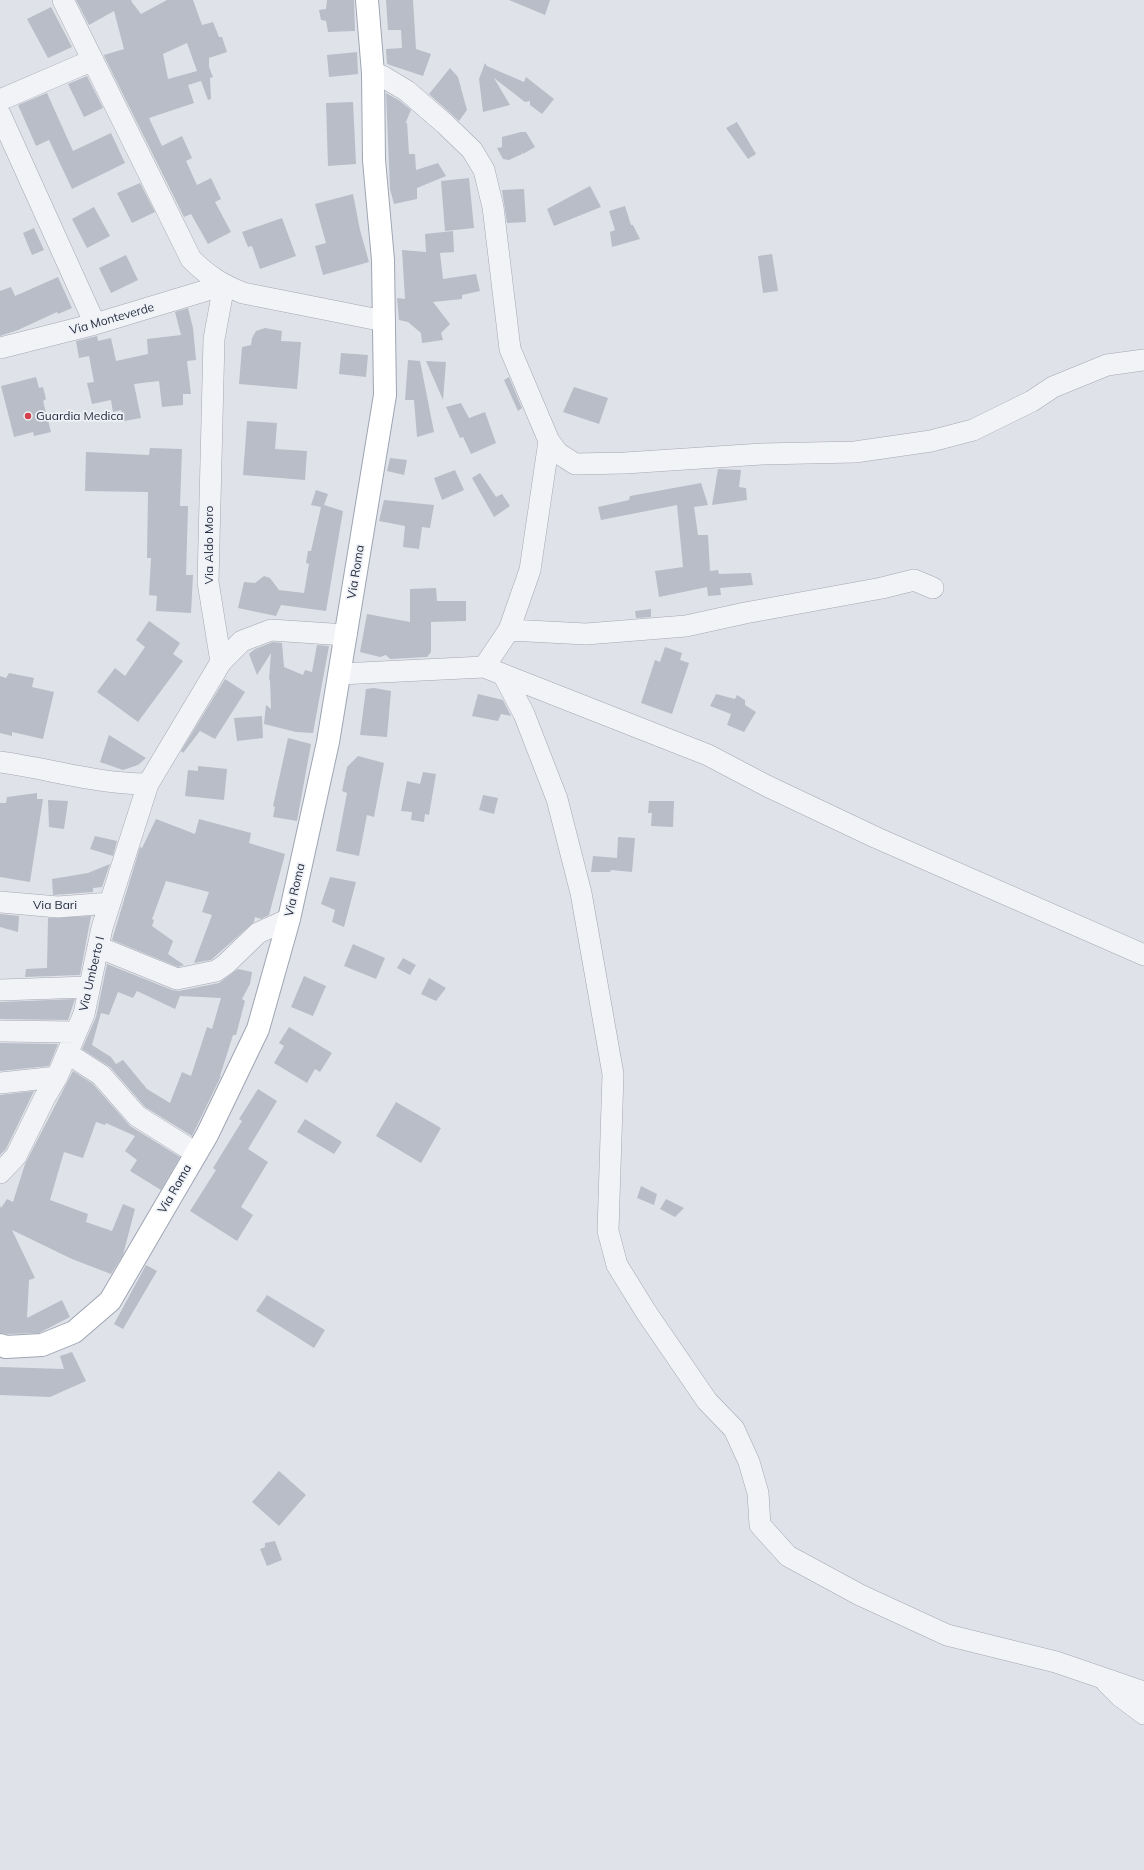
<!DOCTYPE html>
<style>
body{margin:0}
canvas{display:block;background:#dfe2e8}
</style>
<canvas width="1144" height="1870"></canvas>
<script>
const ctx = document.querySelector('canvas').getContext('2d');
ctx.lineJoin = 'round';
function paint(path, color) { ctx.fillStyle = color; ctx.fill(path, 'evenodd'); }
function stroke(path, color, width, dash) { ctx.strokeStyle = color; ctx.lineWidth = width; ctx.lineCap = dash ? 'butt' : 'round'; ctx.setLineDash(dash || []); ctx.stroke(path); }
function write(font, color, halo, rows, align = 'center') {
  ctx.font = font + ' Mulish,sans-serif'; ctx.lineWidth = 3.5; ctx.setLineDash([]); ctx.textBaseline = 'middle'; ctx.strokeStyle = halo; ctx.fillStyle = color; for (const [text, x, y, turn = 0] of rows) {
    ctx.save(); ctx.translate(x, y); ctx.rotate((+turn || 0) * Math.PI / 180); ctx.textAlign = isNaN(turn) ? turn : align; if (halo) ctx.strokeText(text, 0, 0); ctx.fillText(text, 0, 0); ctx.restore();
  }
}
const building = new Path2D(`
 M76,0H132L131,1L141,14L167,0H193L202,25L213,22L219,37H222L227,52L209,58V67L213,77L210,78L211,99L208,100L201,81L188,85L194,103L149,118L162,146L182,136L192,158L186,161L197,185L211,178L221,199L215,202L231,232L208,244L191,214L184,217L104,56V55L124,49L114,11L89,25ZM187,43L197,71L168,79L163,54Z
 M327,0H354L355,31L328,32L326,21L321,20L319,10L326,9Z
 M386,0H413L416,49L431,54L423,76L387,64L386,49L402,48L401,30H388Z
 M509,0H550L545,15Z
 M51,7L72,47L48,58L27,19Z
 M357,52L358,74L329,77L327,55Z
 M485,63L487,66L524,82L526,77L554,99L542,114L530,105V101L525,102L494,78L510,105L483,112L479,79Z
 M450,68L458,77L467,110L459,121L429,94Z
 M87,76L103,108L84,117L68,84Z
 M47,93L73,151L111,133L125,163L72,189L49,140L36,146L18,105Z
 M386,93L400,101L411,110L405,124L407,122L409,154H415L416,170L438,163L446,176L417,188V199L394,204L390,189Z
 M353,102L356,164L328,166L326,103Z
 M737,122L756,154L748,159L726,128Z
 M521,132H526L535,147L523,154L522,152V154L509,160L503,159L497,148L502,147V137Z
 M469,178L474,228L445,231L441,181Z
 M140,183L155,212L132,223L117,193Z
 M590,186L601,207L554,226L547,209Z
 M524,189L526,222L507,223L502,190Z
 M353,194L360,230L369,262L323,275L315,246L326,243L315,204Z
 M625,206L631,225H633L640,239L612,247L610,232L615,230L609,211Z
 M94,207L110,236L87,248L72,219Z
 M282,218L296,256L260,269L252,246L248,247L242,232Z
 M34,228L44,250L32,255L23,233Z
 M453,231L454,252L440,253L443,279L476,274L480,291L462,295V299L433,302L450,324L441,333L443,340L422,343L421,333L408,322L399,320L397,298L405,299L402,250L426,252L425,234Z
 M772,254L778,291L763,293L758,256Z
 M126,255L138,280L111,293L99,268Z
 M58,277L72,308L58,314L57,312L18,330L0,336V291L11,287L15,296Z
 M188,308L193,328L196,360L187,361L191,394H183V405L162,407L159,381L134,384L141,418L124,421L121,410L113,412L111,400L92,404L87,383L94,382L89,356L79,358L76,341L97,336L98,341L111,338L116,361L148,354L147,339L181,335L175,312Z
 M265,328L282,331L281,341L301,342L297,389L239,384L242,347L251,345L252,338L256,331Z
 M341,353L368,355L366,377L339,374Z
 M408,360L420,361L434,432L417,437L414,400H405Z
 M426,361L446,362L443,400Z
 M36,377L39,388L43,387L46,399L43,401L51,432L34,436L33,432L14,437L1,386Z
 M509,377L522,408L518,411L504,380Z
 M574,387L608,398L599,424L563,412Z
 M461,403L469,418L485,412L496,443L471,454L463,437L460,438L446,407Z
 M247,421L277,423L275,449L307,451L305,480L243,475Z
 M150,448L182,449L180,506H188L186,575H193L191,613L156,611L157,596L149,595L151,558H147L148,492L85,491L86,452L149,455Z
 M390,458L407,460L404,475L387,471Z
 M718,469L741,470L739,487L746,488L747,500L712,505Z
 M455,470L464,490L442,500L434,478Z
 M480,473L496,497L502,494L510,506L494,517L472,478Z
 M701,483L708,505L694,507L698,535H708L710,571L718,570L719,574L751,573L753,585L720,588L721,595L708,596L707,587L659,597L655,571L683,567L677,505L601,520L598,507L629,500L630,496Z
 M316,490L328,494L324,505L343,511L326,611L281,605L276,616L238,608L244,582L255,583L264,576L270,578L279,590L304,593L309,564L306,563L308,551H311L321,507L311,505Z
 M384,500L434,505L430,528L422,527L419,549L403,547L405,526L379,521Z
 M436,588L437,601H466V621L431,622V652L427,657L390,659L386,655L380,657L360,652L367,614L410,622V589Z
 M651,609V617L636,618L635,611Z
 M149,621L180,643L173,654L183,661L138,722L97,692L115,668L125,676L145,647L136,640Z
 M273,642L282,643L284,667L303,675L305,670L312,672L317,645L329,646L313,733L296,732L264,724L266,705L271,709L270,680L269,679L271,653L257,675L249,654L255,649Z
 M665,647L682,653L680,660L689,663L672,714L641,703L655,660L660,662Z
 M9,673L34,678L32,687L54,692L43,739L12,732V736L0,733V676L6,678Z
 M225,679L245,692L215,739L200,731L183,753L181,751Z
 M374,688L391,691L387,737L360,735L366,689Z
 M478,694L503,700L511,716L501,714L498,721L472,716Z
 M716,694L735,699L737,695L745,700V705L756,712L744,732L727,725L731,714L710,706Z
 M262,716L263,738L237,741L234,718Z
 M109,735L146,758L138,765L123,770L100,762Z
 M288,738L311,744L297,821L273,817L275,807L273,806Z
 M358,756L384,763L374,817L367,815L359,856L336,851L347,793L342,791L347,767Z
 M198,766L227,769L224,800L185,796L188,770L198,771Z
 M423,772L436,774L429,815L425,814L424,822L411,820L412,812L401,811L407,781L420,784Z
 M37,793V799H43L30,882L0,877V803H6L7,797Z
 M483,795L498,798L494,814L479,810Z
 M48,800L68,801L64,829L49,827Z
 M649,801H674L673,827L651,826L652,813H648Z
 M156,819L195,834L199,819L251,833L249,843L285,854L269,915L261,919L255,917L254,922L211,960L194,963L212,915L202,912L209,892L166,881L152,919L154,920L152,926L173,941L168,954L184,965L178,967L112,940L140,847L142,848Z
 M95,836L117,841L113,856L90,849Z
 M618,837L635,838L632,872L611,870L610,872H591L593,856L617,858Z
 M110,864L102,887L93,888V892L53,895L52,879L88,873Z
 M330,877L356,882L344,927L332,922L335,910L321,904Z
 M0,914L19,916L18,932L0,927Z
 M91,916L80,975L25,977L26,969L47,968L48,918Z
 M353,944L385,958L376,979L344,966Z
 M403,958L416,965L410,975L397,968Z
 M107,964L172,990L179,991L219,983L238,969L252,972L250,984L242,999L245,1001L236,1035H233L220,1076H221L192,1136L145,1107L110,1067L82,1049L96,1017ZM137,991L175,1009L180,996L221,998L212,1029L207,1027L191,1076L182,1072L170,1103L147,1089L123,1060L116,1064L111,1057L92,1045L101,1013L109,1015L118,992L133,998Z
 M304,976L326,986L313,1016L291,1007Z
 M429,978L446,988L436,1001L421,994Z
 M75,999L68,1020L0,1019V1002Z
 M289,1027L332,1053L320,1072L315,1069L307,1083L274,1063L284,1046L279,1043Z
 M0,1043L58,1044L49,1066L0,1071Z
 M73,1071L93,1084L130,1126L180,1157L161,1190L130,1171L137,1160L125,1151L135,1136L106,1123L105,1125L96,1122L83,1158L64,1152L50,1200L88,1214L86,1222L112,1231L123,1204L135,1209L123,1255L111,1274L72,1259L12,1230L35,1278L29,1280L27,1318L62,1300L70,1317L39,1333L8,1334L0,1333V1205L1,1208L7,1199L13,1202L25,1164Z
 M258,1089L277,1101L248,1149L268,1162L241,1207L253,1215L237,1241L190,1211L216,1170L213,1168L242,1121L239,1119Z
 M34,1091L6,1149L0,1155V1095Z
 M396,1102L441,1128L421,1163L376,1136Z
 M305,1119L342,1142L334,1154L297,1132Z
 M641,1186L657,1194L654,1205L637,1198Z
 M666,1199L684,1208L675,1217L660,1209Z
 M146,1265L157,1271L123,1329L114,1324Z
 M267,1295L325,1330L314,1348L256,1311Z
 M72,1352L86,1381L50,1397L0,1395V1367L64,1369L60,1356Z
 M279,1471L306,1495L279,1526L252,1502Z
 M275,1541L282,1560L267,1566L260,1549L265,1547V1543Z`);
const minor = new Path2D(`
 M63,0L191,259C208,276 221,284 243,293L384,321
 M373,73L382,76L407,91L445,124L472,150L484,170L493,207L510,349L549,441L558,453L575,464L625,463L762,454L855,452L931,441L973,430L1032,401L1053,387L1107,365L1144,360
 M0,100L93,60
 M0,114L95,324
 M0,348L95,324L224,285L214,339L208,582L221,662L148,784L102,928L84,1014L57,1077L45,1097L16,1156L0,1173
 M509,630L586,634L686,626L745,613L882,588L914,580L933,588
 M221,662L242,641L271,630L346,635
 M484,667L509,630L530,570L549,441
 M340,674L484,667L708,755L767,786L877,838L1144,955
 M504,676L524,714L557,799L581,893L613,1074L608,1231L617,1265L646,1312L707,1401L734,1429L749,1462L758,1493L760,1525L788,1556L860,1595L947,1635L1056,1662L1144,1692
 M0,762C50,769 98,784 148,784
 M0,902L58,907L110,903
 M98,947L177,979L216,971L226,964L258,933L289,919
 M0,990L89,987
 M0,1031L75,1032
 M67,1053L101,1075L137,1116L196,1153
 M0,1083L57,1077
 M1106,1682L1120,1696L1144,1714`);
const major = new Path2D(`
 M0,1345L6,1347L42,1345L74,1332L110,1301L207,1135L258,1029L289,919L328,742L385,395L383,260L374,160L373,73L367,0`);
const markers = [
 [28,416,4,"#d0414b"]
];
const streetNames = [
 ["Via Monteverde",112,319,-16],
 ["Via Aldo Moro",209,545,-90],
 ["Via Roma",356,572,-81],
 ["Via Roma",295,890,-77],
 ["Via Bari",55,905],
 ["Via Umberto I",92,974,-77],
 ["Via Roma",175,1189,-60]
];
const poiNames = [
 ["Guardia Medica",36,416]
];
paint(building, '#b9bdc8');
stroke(minor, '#a4a8b2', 22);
stroke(major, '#9ea5b4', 24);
stroke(minor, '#f2f3f7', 21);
stroke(major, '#fff', 22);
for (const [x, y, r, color] of markers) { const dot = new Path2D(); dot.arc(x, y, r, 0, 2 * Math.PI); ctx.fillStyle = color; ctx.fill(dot); stroke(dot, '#eef1f6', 1.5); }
write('12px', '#272e40', '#eef1f6', streetNames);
write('12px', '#272e40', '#eef1f6', poiNames, 'left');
</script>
